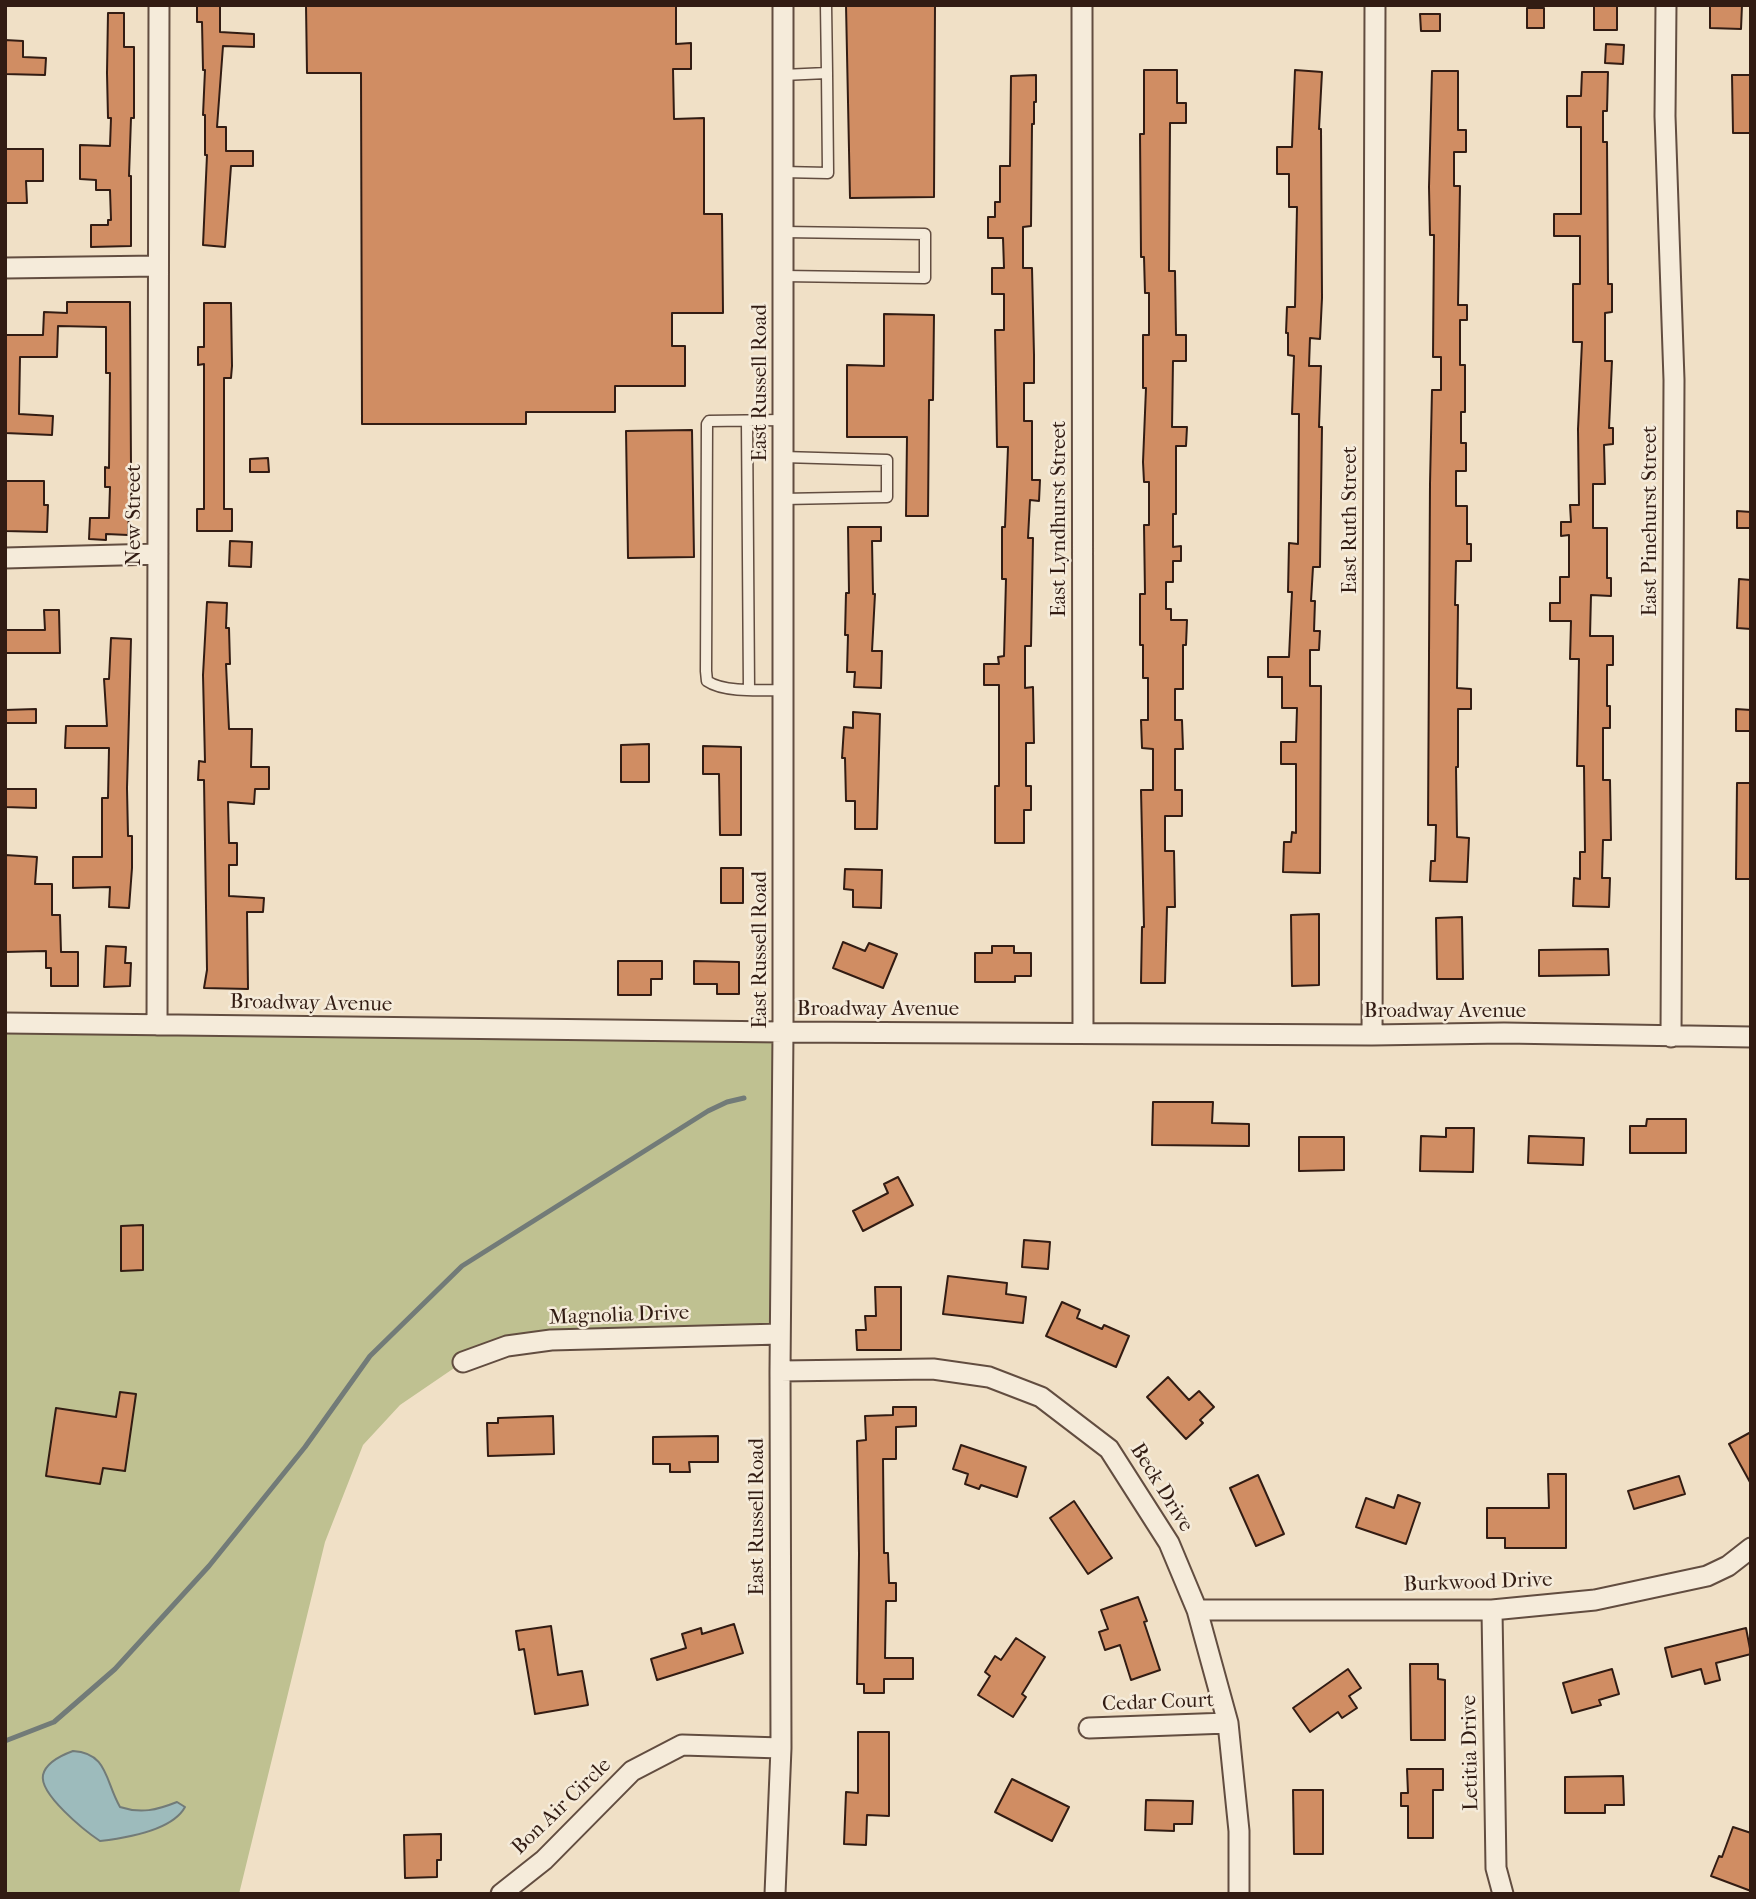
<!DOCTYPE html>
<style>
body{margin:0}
#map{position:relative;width:1756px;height:1899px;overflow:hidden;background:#f0e0c6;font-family:"IM FELL French Canon",serif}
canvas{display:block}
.frame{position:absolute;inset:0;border:7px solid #321c13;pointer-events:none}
</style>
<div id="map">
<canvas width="1756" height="1899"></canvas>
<div class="frame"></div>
</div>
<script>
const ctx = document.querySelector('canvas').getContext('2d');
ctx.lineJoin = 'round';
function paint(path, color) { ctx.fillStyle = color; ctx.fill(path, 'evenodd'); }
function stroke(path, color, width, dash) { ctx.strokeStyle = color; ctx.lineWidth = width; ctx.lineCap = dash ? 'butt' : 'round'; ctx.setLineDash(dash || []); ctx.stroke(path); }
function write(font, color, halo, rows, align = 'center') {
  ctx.font = font + ' "IM FELL French Canon",serif'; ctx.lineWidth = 5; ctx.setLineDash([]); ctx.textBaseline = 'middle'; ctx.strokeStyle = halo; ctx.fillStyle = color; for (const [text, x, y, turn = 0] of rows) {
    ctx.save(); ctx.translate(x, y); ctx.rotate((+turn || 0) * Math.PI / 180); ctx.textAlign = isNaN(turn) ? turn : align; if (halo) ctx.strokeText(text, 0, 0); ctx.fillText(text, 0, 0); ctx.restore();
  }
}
const green = new Path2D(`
 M5,1023L783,1033L780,1334L551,1340L463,1362L400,1405L363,1445L325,1542L239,1894H5Z`);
const water = new Path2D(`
 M73,1751C108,1753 105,1781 120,1807C141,1814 157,1810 177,1802L185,1807C172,1831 126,1838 100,1841C85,1831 39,1794 43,1775C46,1762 62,1755 73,1751Z`);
const stream = new Path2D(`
 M5,1741L54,1722L115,1669L209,1566L305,1447L370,1356L462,1266L708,1111L727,1102L744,1098`);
const building = new Path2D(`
 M197,5H220V32L254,34V47L223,46L217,127H226V151H253V166H231L225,247L203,245L207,155H205V115H203L205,70H203L202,22H197Z
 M306,5H676V44L691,43V69H673L674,119L704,118V214H722L723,313H672V346H685V386H615V412H526V424H362L361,73H307Z
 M846,5H935L934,197L850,198Z
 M1594,5H1617V30H1594Z
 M1710,5H1742L1741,29L1710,28Z
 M1527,8H1544V28H1527Z
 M108,13H124V47H134V118H131L129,176H131V246L91,247V225H108V220H111L110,190H96V180L80,179V145L110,146L111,118H108L107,73Z
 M1420,14H1440V31H1421Z
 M5,40L23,41V57L46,58L45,75L5,74Z
 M1606,44L1624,45L1623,64L1605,63Z
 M1144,70H1177V103H1186V123H1170L1169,271H1175L1176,335H1186V361H1173L1172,427H1187L1186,446H1176V514H1173V547L1181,546V561H1173V582H1166V609H1171V620H1187L1186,645H1183V689H1175V720H1182L1183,749H1175V790H1182V816H1165V851H1174L1175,907H1167L1165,983H1141L1142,927H1144L1141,790H1153V749L1142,748L1141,720H1148V678H1143V645H1140V594H1145L1144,525H1149V482H1144L1143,462L1146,388H1143V335H1149V293H1145L1144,257H1141L1140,134H1144Z
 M1295,70L1322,72L1319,129H1321L1322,298L1320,339L1310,338L1309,366H1321L1319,427H1322L1320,567H1313L1311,601H1315L1314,631H1320L1319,650H1310V686H1321L1320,873L1283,872L1284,842H1291L1292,832L1296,833V764H1281V742H1296L1297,708H1282V677H1268V657H1289L1292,592H1288L1289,543L1298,544L1299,414H1292L1294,356L1288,355V333H1286L1287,307H1295L1297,207H1289V174H1277V147H1292Z
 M1432,71H1458V130H1466V152H1454V186H1460L1458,305H1467V320H1460V365H1465V412H1461V443H1466V471H1456V506H1467V544H1471V561H1456L1455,605H1458L1457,688L1471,689V709H1458V767H1456L1457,837L1469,838L1467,882L1430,881L1431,861H1435L1436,825H1428L1430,484L1432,390H1441V357H1433L1434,235H1430L1429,187Z
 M1582,72H1608L1607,111H1603V142H1607L1608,284H1612V312L1605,313V361H1612L1609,428H1613V444L1604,445L1605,484H1593V528H1607V578H1611V596L1591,595L1590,636H1613V665H1607V706H1610V728H1603V780H1610L1611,840H1603L1602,878H1610L1609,907L1573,906L1574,878L1580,879V852H1585L1584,766H1577L1579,659H1570L1571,621H1550V603H1560V577H1569V535L1561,536V522H1571L1570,505H1579L1578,429L1582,342H1573V284H1580V236H1554V214H1581V127H1567V96H1581Z
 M1036,75V102H1034V124H1032L1031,226L1023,227V268H1032L1034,355V383H1024V421H1032V480H1040L1039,501L1030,500L1028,538H1033L1031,646H1025V688L1033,687L1034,743H1026V786H1031V810H1024V843H995V786H999V685H984V664H999L998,657L1004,656L1006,579H1002V527H1005L1008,447H997L995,330H1004V294H992V268H1004L1003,238H988V217H995V202H1000V166H1010L1011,76Z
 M1732,75H1751V133H1733Z
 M5,149H43V181H26L27,203H5Z
 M67,302H130L131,468L128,535L106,534V540L89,539L90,518H109L110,487H105V467L109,468L110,373H106V327L58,326L57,357H20L19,414L53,416L52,435L5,433V335H43L44,312L67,313Z
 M204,303H231L232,366L231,378H224V509H232V531H197V509H204V364L198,365V347H204Z
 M884,314L934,315L933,400H929L928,516H906L907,437H847V365L884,366Z
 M692,430L694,557L628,558L626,431Z
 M268,458L269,472H250V459Z
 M5,481H44V505H48L47,532L5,531Z
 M1737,511L1751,512V528H1737Z
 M848,527H881V541H872L873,594H875L872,651H882L881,688L854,687L855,672H847L848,635H845L846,593H849Z
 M230,541L252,542L251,567L229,566Z
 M1739,579L1751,580V629L1737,628Z
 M207,602L227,603L226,628H229L230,664H226L229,729H252L251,767H269V789H255L254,804L228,802L229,843H237V865H229V896L264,898L263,912H247L248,989L204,988L207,970L204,780H198L199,761L205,762L203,675Z
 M44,610H59L60,653H5V630H45Z
 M111,638L131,639L127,788L128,836H132V868L129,908L109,907L110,887L73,888V857H102V798H108L109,748H65L66,726H107L104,679H109Z
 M36,709V723H5V710Z
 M1736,709L1751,710V731H1736Z
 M853,712L880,714L877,829H855V801H846L845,758H842L844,727L853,728Z
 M649,744V782H621V745Z
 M703,746L741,747V835H720L719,774H703Z
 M1737,783H1751V879H1736Z
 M5,789H36V808L5,807Z
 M5,855L37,857L35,884H52V915H60L61,952H78V986H51V968H46V951L5,952Z
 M721,868H743V903H721Z
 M845,869L882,870L881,908L853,907V890L844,889Z
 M1319,914V985L1292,986L1291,915Z
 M1462,917L1463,979H1437L1436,918Z
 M843,942L865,951L869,943L897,954L883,988L833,968Z
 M106,946L126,947L125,963H131L130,986L104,987Z
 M992,946H1014V953H1031V976H1015V982H975V953H992Z
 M1608,949L1609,975L1539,976V950Z
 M618,961H662V979H651V995H618Z
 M694,961L739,962V994H717V984H694Z
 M1153,1102H1213L1212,1123L1249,1124V1146L1152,1145Z
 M1647,1119H1686V1153H1630V1126H1646Z
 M1446,1128H1474L1473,1172L1420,1171L1421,1136L1446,1137Z
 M1529,1136L1584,1138L1583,1165L1528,1163Z
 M1299,1137H1344V1170L1299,1171Z
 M898,1177L913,1205L863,1231L853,1211L888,1193L884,1184Z
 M143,1225V1270L121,1271V1226Z
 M1024,1240L1050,1242L1048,1269L1022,1267Z
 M948,1276L1007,1283L1006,1294L1026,1297L1023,1323L943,1314Z
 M875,1287H901V1350H857L856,1330H866L865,1316H876Z
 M1062,1302L1080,1310L1077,1318L1102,1329L1104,1325L1129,1336L1116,1367L1046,1336Z
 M1168,1377L1189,1400L1199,1391L1214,1407L1200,1420L1203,1423L1186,1439L1147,1397Z
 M120,1392L136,1394L125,1471L103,1468L100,1484L46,1476L56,1408L116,1417Z
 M893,1407H916V1426L896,1427V1459H883L884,1553H888L889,1583H896V1601H886L885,1658H913V1679H884V1693H864V1684H857L859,1554L857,1441L866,1440L865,1416L893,1415Z
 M553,1416L554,1454L488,1456L487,1423H498V1418Z
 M1751,1432V1484L1729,1444Z
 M718,1436V1462H689L690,1472H670V1464H653V1437Z
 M961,1445L1026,1467L1017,1497L981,1485L979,1489L965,1484L968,1474L953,1469Z
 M1548,1474H1566V1548H1505V1538H1487V1508H1549Z
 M1258,1475L1284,1534L1256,1546L1230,1488Z
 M1679,1476L1685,1494L1634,1509L1628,1491Z
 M1398,1495L1420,1503L1406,1544L1356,1527L1366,1498L1394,1508Z
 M1074,1501L1112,1558L1088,1574L1050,1518Z
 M1138,1597L1147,1621L1144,1622L1160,1670L1131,1680L1120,1645L1105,1650L1099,1632L1108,1629L1101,1610Z
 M734,1624L743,1653L657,1680L651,1659L686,1648L682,1634L701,1628L702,1634Z
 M551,1626L558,1675L582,1671L588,1705L535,1714L524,1649L519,1650L516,1631Z
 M1746,1628L1751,1654L1716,1663L1720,1680L1705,1684L1701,1669L1672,1677L1665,1648Z
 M1016,1638L1045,1657L1022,1694L1026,1697L1013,1717L978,1695L990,1676L985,1672L995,1656L1001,1660Z
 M1410,1664H1438V1679L1445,1680V1740H1411Z
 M1348,1669L1361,1688L1349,1696L1357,1708L1342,1718L1338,1712L1310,1732L1293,1708Z
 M1612,1669L1619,1694L1599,1700L1601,1705L1572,1713L1563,1683Z
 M858,1732H889V1816L867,1815L866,1845L844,1844L846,1792L858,1793Z
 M1407,1769H1443V1790H1433V1838H1408V1806H1401V1793H1408Z
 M1623,1776L1624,1805H1605V1813H1565V1777Z
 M1012,1779L1069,1807L1052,1841L995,1812Z
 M1293,1790H1323V1854H1294Z
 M1146,1800L1193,1801L1192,1824H1174V1831L1145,1830Z
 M1733,1827L1751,1833V1891L1711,1876L1719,1856L1722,1857Z
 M441,1834V1860H437V1877L405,1878L404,1835Z`);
const lane = new Path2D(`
 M826,5L827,73
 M783,172L828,173L827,73L783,75
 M783,232L925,234V278L783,276
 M747,421L749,690
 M783,457L887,460V497L783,499
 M783,690C763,690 724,693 707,681L706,671L707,424L709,421L783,420`);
const street = new Path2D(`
 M1082,5L1083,1033
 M1666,5L1665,116L1674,380L1671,1037
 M5,268L158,266
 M5,558L158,554
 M5,1023L783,1032L1372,1035L1504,1033L1751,1037
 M157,1025L159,5
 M1372,1035L1375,5
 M463,1362L507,1346L551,1340L780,1334
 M780,1371L933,1369L989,1377L1041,1397L1109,1449L1169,1543L1197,1610L1228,1723L1239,1831V1894
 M1197,1610H1492L1595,1600L1707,1576L1728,1566L1751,1548
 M1492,1610L1496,1868L1503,1894
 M1089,1728L1228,1723
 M501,1894L544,1860L632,1771L682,1745L781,1748
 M775,1894L781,1748L780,1371L783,1032V5`);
const streetNames = [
 ["East Russell Road",761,383,-90],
 ["New Street",135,515,-90],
 ["East Lyndhurst Street",1060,519,-90],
 ["East Ruth Street",1351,520,-90],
 ["East Pinehurst Street",1651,521,-90],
 ["East Russell Road",761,950,-90],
 ["Broadway Avenue",311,1004,1],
 ["Broadway Avenue",878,1010],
 ["Broadway Avenue",1445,1012],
 ["Magnolia Drive",619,1316,-2],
 ["Beck Drive",1161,1488,58],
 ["East Russell Road",758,1517,-90],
 ["Burkwood Drive",1478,1583,-2],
 ["Cedar Court",1158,1703,-2],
 ["Letitia Drive",1471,1753,-91],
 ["Bon Air Circle",562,1807,-44]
];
paint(green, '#bfc191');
paint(water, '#9dbbbc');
stroke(water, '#727b78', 2);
stroke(stream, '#727b78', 5);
paint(building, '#d08d63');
stroke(building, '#321c13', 2);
stroke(lane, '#624d40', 13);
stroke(street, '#624d40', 23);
stroke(lane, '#f5ebda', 10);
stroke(street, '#f5ebda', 19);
write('21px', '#321c13', '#f5ebda', streetNames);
</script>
